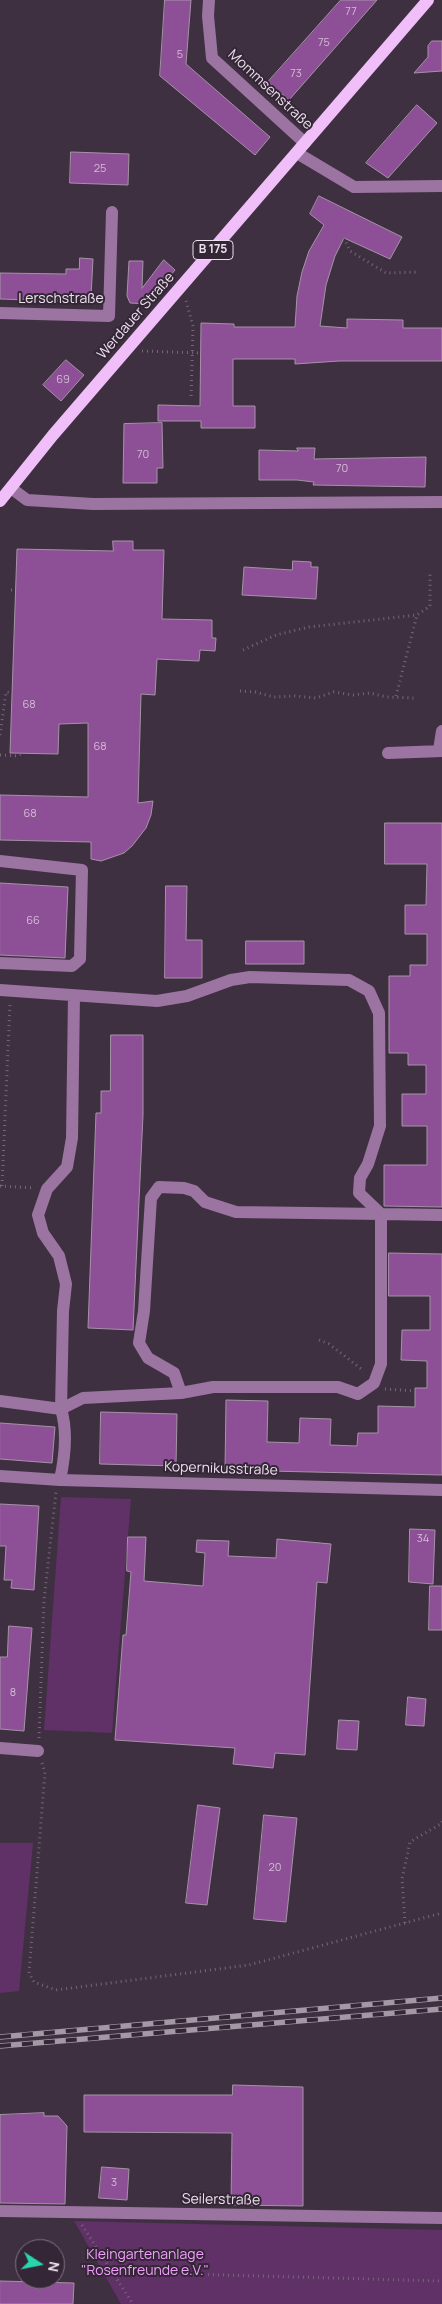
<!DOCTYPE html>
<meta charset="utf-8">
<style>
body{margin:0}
#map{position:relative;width:442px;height:2304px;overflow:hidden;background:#3f3041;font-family:Manrope,sans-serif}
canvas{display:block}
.north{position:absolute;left:15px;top:2239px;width:50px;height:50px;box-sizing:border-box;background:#352637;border:1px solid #7e717f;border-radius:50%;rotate:101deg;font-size:14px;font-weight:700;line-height:20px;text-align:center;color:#ebe1ec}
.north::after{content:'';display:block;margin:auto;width:18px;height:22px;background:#28d5ad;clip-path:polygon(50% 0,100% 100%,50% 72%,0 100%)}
</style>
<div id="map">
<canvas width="442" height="2304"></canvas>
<div class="north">N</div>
</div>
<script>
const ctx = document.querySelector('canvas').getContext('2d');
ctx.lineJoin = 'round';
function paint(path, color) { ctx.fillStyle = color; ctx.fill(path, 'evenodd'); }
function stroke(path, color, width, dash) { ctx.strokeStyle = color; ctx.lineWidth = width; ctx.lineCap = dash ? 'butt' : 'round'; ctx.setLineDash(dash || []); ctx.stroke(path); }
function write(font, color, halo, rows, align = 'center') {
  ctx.font = font + ' Manrope,sans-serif'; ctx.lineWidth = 4; ctx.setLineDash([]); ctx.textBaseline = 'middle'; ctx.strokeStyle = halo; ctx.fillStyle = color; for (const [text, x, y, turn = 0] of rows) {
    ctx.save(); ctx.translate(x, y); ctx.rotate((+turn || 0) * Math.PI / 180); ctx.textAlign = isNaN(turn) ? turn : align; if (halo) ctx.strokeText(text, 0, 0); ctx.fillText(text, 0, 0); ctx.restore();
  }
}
const green = new Path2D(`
 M61,1497L131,1499L112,1733L44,1730Z
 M0,1843H33L19,1991L0,1993Z
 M74,2221L442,2230V2304H121Z`);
const building = new Path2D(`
 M165,0H191L186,64L270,137L255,155L160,76Z
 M341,0H377L289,100L268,82Z
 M432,41H442V71L414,73L428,57V46Z
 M417,105L437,123L388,178L366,163Z
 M71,152L129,154L128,185L70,183Z
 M319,196L402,237L390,259L344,238L335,256L326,285L320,326L347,328V319L403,320V328H442V361H339L295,364V359H233V406H255V428H201V421H158V405L200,406L201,323L234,324V327H295L297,296L302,272L309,251L324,225L310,214Z
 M80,258L93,259L91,297L87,302L0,299V273L66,274V269H79Z
 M164,260L175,270L147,304L130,303L127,296L129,261H143L142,288Z
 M66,360L84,375L61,401L43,385Z
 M162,423L163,468H157V483H123L124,424Z
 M297,448H315L314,459L426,457L425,487L313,485L314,482L297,480H259V450L298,451Z
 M113,541H133V550H164L162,619L212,620V638H216L215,651L200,650L199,661L157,659L155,695L141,694L138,803L153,801L151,815L146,828L132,846L124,853L101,861L91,859V842L0,840V795L88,797V723L59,724L58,754L10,753L17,549L113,551Z
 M293,561L311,562V567H318L316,599L242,595L244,567L292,570Z
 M385,823H442V1207L384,1206V1165H427V1126H402V1094H426V1065H408V1053H389V976H410V965H427V934H405V905H426L427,864H385Z
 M0,883L68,887L65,958L0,955Z
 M166,886H187L186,940H202V978H165Z
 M246,941H304V964H246Z
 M111,1035H143V1115L133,1330L88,1328L96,1113H101V1091H110Z
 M389,1253L442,1254V1475L225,1470L226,1400L268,1401L267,1442L299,1443L300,1418L331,1419L330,1445L357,1446L358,1433H378V1406L415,1407V1388H427V1361L401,1360L402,1330H430V1296H389Z
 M101,1412L177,1414L176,1466L100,1464Z
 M0,1423L55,1427L52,1463L0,1459Z
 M0,1504L39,1506L34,1590L11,1588L12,1580H4L6,1546H0Z
 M410,1529L435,1530L433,1584L409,1582Z
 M128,1537H146L144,1581L203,1586L205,1553L196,1552L197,1540L229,1541L228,1556L276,1558L277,1539L331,1544L327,1583L317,1582L305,1755L275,1753L273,1768L233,1764L235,1748L115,1740L123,1635H126L131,1572L127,1571Z
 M430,1586H442V1630H429Z
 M9,1626L32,1628L24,1731L0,1729V1657H7Z
 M408,1697L426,1699L424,1726L406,1725Z
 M339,1720L359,1721L357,1750L337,1749Z
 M198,1805L220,1808L207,1905L186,1903Z
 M264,1815L297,1818L286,1922L254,1919Z
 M233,2085L303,2087V2206L231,2205L232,2133L84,2132V2095H232Z
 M44,2113V2116H58L67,2126L65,2204L0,2203V2115Z
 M102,2167L129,2169L127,2200L99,2198Z
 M0,2281L74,2283L73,2304H0Z`);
const path = new Path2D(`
 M344,238L350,251L386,273L419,272
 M186,301L193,326L191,399
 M142,351L201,353
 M11,590H16
 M243,650L276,635L309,627L417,615L430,606V573
 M240,691L255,692L274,697L295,696L316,698L334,692L353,695L369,693L387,697L415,698
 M396,696L417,615
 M0,735L6,692L12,693
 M0,755L18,756L22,753
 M0,1186L34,1188
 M2,1186L10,1004
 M319,1340L329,1344L364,1371
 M385,1389L415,1391
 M39,1738L44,1600L56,1492
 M42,1763L45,1772L29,1973L34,1982L56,1990L249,1965L442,1913
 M405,1923L402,1879L410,1842L442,1823V1818
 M82,2225L133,2304
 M113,2272L442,2281`);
const minor = new Path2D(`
 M209,0L208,16L212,58L305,143
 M297,153L354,187L442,186
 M0,313L109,316L112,212
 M11,488L27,500L93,504L442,502
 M439,750L442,731
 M388,753L442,751
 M0,861L82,870L80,959L72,966L0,963
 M0,990L157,1001L187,996L231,980L250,977L349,980L369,991L379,1013L380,1126L368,1164L360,1178L359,1193L381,1214L442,1215
 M0,1401L61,1409L83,1398L181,1393L213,1387H338L358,1394L374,1383L381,1364V1214L236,1212L205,1202L194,1191L184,1188L159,1187L151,1198L144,1311L139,1343L148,1358L174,1373L181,1393
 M0,1476L60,1480L442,1490
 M60,1480C65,1457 68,1432 61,1409L63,1311L66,1284L59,1256L43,1233L38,1215L47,1189L67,1167L72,1138L74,996
 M0,1748L38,1751
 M0,2211L442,2218`);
const major = new Path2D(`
 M0,501L53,435L428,0`);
const rail = new Path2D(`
 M0,2037L442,1998
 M0,2046L442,2009`);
const numberNames = [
 ["77",351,12],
 ["75",324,43],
 ["5",180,55],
 ["73",296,74],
 ["25",100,169],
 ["69",63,380],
 ["70",143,455],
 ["70",342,469],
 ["68",29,705],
 ["68",100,747],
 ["68",30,814],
 ["66",33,921],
 ["34",423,1539],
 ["8",13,1693],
 ["20",275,1868],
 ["3",114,2183]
];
const shields = [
 [213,250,40]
];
const shieldNames = [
 ["B 175",213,250]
];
const streetNames = [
 ["Mommsenstraße",270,90,43],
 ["Lerschstraße",61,299],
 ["Werdauer Straße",136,316,-49],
 ["Kopernikusstraße",221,1469,2],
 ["Seilerstraße",221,2200,1]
];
const parkNames = [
 ["Kleingartenanlage",145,2255],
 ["\"Rosenfreunde e.V.\"",145,2271]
];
paint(green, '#5f3166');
paint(building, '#8d5096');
stroke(building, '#a593a7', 1);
stroke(path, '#746776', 3, [1, 4]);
stroke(minor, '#9c74a2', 12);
stroke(major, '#f0bef8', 12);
stroke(rail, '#a498a6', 5.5);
stroke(rail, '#352637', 4, [11]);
write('11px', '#d4bdd6', null, numberNames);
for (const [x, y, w] of shields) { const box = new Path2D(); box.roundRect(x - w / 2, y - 9.5, w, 19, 4); ctx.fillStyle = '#352637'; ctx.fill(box); stroke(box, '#ebe1ec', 1); }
write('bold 12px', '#ebe1ec', null, shieldNames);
write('14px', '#ebe1ec', '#352637', streetNames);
write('14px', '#f29ffe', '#352637', parkNames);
</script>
